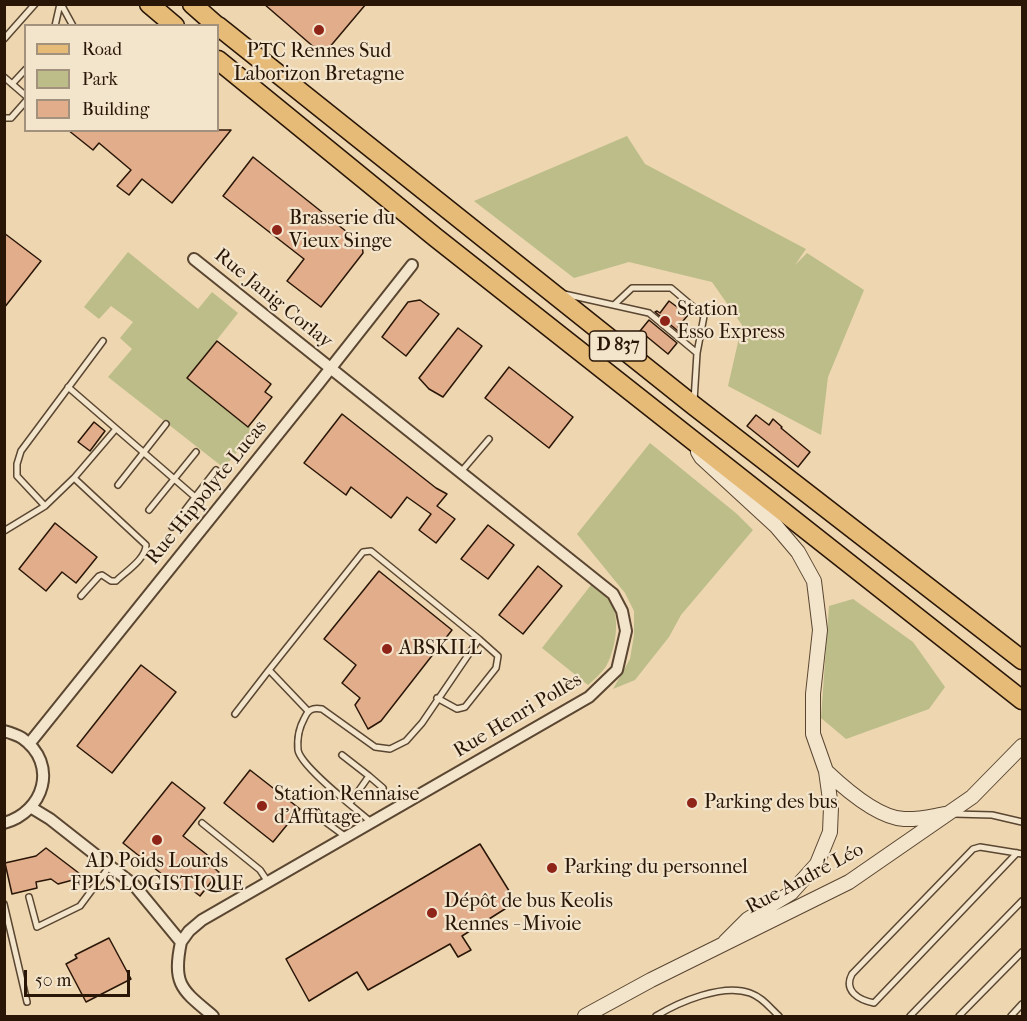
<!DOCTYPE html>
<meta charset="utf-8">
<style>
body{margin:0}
#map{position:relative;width:1027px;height:1021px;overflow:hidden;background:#edd6b0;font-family:"IM FELL French Canon",serif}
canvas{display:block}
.frame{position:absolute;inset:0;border:6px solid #291607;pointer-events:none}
.legend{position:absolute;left:24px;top:24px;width:195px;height:108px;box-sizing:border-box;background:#f3e4cc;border:2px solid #a2927d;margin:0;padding:8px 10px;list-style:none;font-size:18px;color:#291607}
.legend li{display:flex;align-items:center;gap:12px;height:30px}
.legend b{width:30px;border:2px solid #a2927d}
.scale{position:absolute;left:24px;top:970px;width:106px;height:27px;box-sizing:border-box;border:3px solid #291607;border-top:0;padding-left:8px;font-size:18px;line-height:21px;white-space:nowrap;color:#291607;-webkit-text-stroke:4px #f3e4cc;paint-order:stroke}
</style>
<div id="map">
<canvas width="1027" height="1021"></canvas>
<div class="frame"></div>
<ul class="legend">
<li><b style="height:8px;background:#e6bb78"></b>Road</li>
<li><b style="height:16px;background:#bcbd89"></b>Park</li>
<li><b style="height:16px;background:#e2ad8b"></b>Building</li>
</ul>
<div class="scale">50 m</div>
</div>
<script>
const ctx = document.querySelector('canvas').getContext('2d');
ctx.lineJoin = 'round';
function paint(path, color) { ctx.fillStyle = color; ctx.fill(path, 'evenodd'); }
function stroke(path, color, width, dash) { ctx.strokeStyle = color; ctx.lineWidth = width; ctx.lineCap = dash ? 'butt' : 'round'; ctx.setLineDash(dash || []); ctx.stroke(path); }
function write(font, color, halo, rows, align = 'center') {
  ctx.font = font + ' "IM FELL French Canon",serif'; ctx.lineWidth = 4.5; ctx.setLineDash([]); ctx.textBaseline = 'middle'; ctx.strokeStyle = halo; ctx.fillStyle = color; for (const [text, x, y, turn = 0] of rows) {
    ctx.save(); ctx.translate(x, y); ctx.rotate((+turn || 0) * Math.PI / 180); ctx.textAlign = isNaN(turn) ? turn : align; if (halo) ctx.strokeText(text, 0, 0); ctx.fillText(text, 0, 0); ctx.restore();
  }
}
const green = new Path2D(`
 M627,136L645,164L806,249L795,265L807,253L864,290L828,377L821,435L728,386L742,325L712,282L629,262L574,278L474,201Z
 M128,252L198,309L212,292L238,313L187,378L254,431L224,468L108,377L132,349L120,338L133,322L111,306L99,319L84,307Z
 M650,443L737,514L753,530L681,615L669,637L635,680L613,689L630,659L634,635V611L625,593L577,534Z
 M591,585C597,590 605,595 609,600C622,616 615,653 605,668C600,674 594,680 588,685L542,648Z
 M853,599L913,642L945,687L929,709L846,739L821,718L829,606Z`);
const building = new Path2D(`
 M264,4H366L323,55Z
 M68,130H231L172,203L142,179L129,195L117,186L131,170L99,143L93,150Z
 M253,157L362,244L363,253L321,307L287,281L304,259L223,196Z
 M4,233L41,261L4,308Z
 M420,300L439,314L406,356L382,337L408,302Z
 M669,301L688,315L678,327L680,329L678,331L655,312L657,311L660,313Z
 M649,320L677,343L668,354L640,331Z
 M458,328L482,346L443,397L429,389L419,378Z
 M217,341L271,384L265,392L272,397L248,427L187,378Z
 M509,367L573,417L549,448L485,398Z
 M342,414L436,488L447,494L437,506L455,519L436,543L419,530L431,514L407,497L391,518L351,487L346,495L304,463Z
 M756,415L769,425L773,419L782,427L781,428L810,452L798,467L747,426Z
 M94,422L105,431L90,451L78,442Z
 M55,523L97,557L76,583L62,572L46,591L19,569Z
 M488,525L514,545L488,579L461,559Z
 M538,566L562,586L523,634L499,615Z
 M379,571L452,630L381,721L368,729L355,705L360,698L342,683L356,665L324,639Z
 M141,665L176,692L112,773L77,746Z
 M250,770L300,809L273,842L224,803Z
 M172,782L205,808L183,836L210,857L206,862L219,872L200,896L187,886L183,891L123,843Z
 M480,844L516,902L462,936L471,950L458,957L450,944L368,990L357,972L309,1001L286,959Z
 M46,848L84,877L58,884L51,879L36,882L37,888L12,894L5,863L36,856Z
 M109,938L131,979L86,1002L66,964L77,958L75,955Z`);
const service = new Path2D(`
 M61,4L73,26
 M55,26L60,4
 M4,39L35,4
 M4,77L26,96
 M12,84L26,69
 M4,118H11L26,101
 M564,294L649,313L697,353L694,401
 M615,304L632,288H671L704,316L697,353
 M68,387L195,497
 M460,473L489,439
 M74,478L146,545C146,559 125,572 116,581H111L102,575L99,576L81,596
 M118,485L166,424
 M45,506L17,476V464L21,451L103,341
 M149,510L196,452
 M172,527L216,470
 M4,531L45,506L74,478L115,430
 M437,698L457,709L465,707L496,668L498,656L479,639
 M308,711L269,670L363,552L371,551L479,639L422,723L406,741L390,749L375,747L322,709C312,707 308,710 304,719C299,728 297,739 298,750C301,767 356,809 371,822
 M235,714L269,670
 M342,755L369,776L350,803
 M369,776L383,788
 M312,812L346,837
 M954,814L992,815L1022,822
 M202,823L260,870L268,882
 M1017,853L874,1003C859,1000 843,991 852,974L973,849L980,847L1017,853L1022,854
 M29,897L37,927L80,906L109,867
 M4,904L27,1002
 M656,1016C679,1002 723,983 750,993C762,997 770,1008 779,1016
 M910,1016L1022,901
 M959,1016L1022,952
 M1011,1016L1022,1004`);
const minor = new Path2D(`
 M4,731C11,733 17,735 22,738C59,764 44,812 4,823
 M29,744L319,383L412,265
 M32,808L50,819L134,885L181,942C172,985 182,990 213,1016
 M181,942L189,931L202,920L589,697L617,670L626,631L622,611L613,594L194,259`);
const tertiary = new Path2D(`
 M698,452L701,457L776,526L798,552L814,581L820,630L813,694V734L826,771L831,807L830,832L817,864L791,893L748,919L725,942
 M826,771C844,788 878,818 904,819C918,820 933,816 946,814
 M585,1016L651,980L849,882L972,797L1022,746`);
const primary = new Path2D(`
 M149,4L175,26
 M192,4L217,26
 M218,26L693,405L1022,660
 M218,60L435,237L1022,700`);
const markers = [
 [319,30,6,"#8f2418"],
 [277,230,6,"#8f2418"],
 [665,321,6,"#8f2418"],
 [387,649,6,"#8f2418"],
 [692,803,6,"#8f2418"],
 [262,806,6,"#8f2418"],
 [157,840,6,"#8f2418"],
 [552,868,6,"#8f2418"],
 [432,913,6,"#8f2418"]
];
const shields = [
 [618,346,57]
];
const shieldNames = [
 ["D 837",618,346]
];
const poiNames = [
 ["PTC Rennes Sud",319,52,"center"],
 ["Laborizon Bretagne",319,75,"center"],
 ["Brasserie du",289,219],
 ["Vieux Singe",289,242],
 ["Station",677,310],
 ["Esso Express",677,333],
 ["ABSKILL",399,649],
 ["Station Rennaise",274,795],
 ["d'Affûtage",274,818],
 ["Parking des bus",704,803],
 ["AD Poids Lourds",157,862,"center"],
 ["FPLS LOGISTIQUE",157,885,"center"],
 ["Parking du personnel",564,868],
 ["Dépôt de bus Keolis",444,902],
 ["Rennes - Mivoie",444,925]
];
const streetNames = [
 ["Rue Janig Corlay",273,299,39],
 ["Rue Hippolyte Lucas",207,493,-51],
 ["Rue Henri Pollès",518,716,-31],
 ["Rue André Léo",805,879,-28]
];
paint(green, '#bcbd89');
paint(building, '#e2ad8b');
stroke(building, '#291607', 1.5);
stroke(service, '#5a4631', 8);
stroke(minor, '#5a4631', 14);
stroke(tertiary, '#5a4631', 16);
stroke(primary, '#291607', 21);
stroke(service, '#f3e4cc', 5);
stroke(minor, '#f3e4cc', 10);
stroke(tertiary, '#f3e4cc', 14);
stroke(primary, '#e6bb78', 18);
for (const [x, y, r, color] of markers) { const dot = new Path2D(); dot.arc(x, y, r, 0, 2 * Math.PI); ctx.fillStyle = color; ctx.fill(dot); stroke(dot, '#f3e4cc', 2); }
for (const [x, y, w] of shields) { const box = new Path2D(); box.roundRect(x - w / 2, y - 15, w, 30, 4.5); ctx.fillStyle = '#f3e4cc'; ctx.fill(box); stroke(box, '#291607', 1.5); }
write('bold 18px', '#291607', null, shieldNames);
write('20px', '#291607', '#f3e4cc', poiNames, 'left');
write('20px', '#291607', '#f3e4cc', streetNames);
</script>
